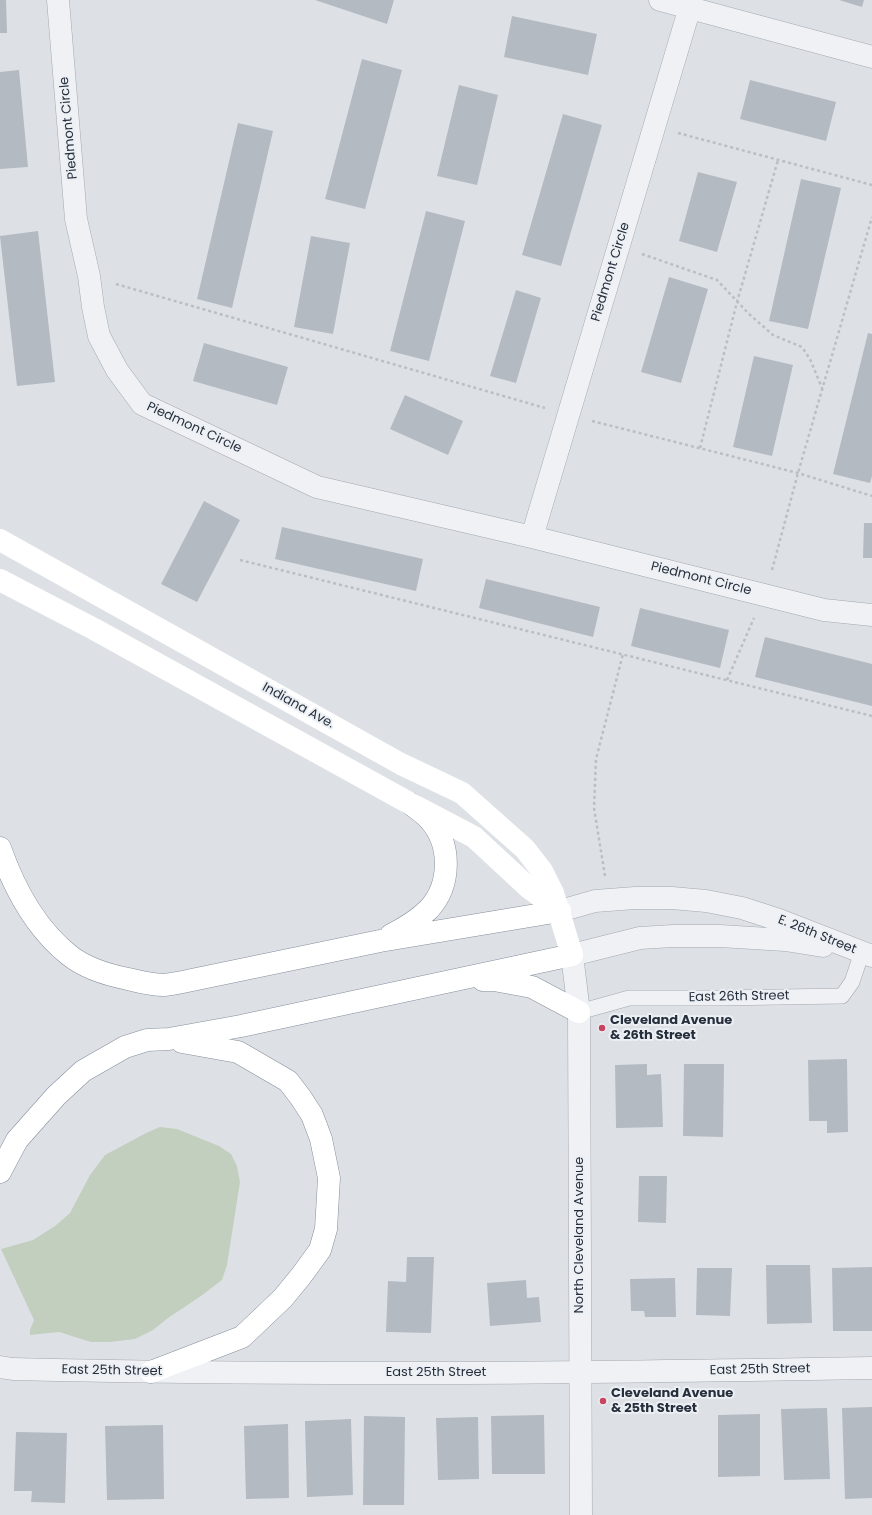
<!DOCTYPE html>
<style>
body{margin:0}
canvas{display:block;background:#dde1e6}
</style>
<canvas width="872" height="1515"></canvas>
<script>
const ctx = document.querySelector('canvas').getContext('2d');
ctx.lineJoin = 'round';
function paint(path, color) { ctx.fillStyle = color; ctx.fill(path, 'evenodd'); }
function stroke(path, color, width, dash) { ctx.strokeStyle = color; ctx.lineWidth = width; ctx.lineCap = dash ? 'butt' : 'round'; ctx.setLineDash(dash || []); ctx.stroke(path); }
function write(font, color, halo, rows, align = 'center') {
  ctx.font = font + ' Poppins,sans-serif'; ctx.lineWidth = 4; ctx.setLineDash([]); ctx.textBaseline = 'middle'; ctx.strokeStyle = halo; ctx.fillStyle = color; for (const [text, x, y, turn = 0] of rows) {
    ctx.save(); ctx.translate(x, y); ctx.rotate((+turn || 0) * Math.PI / 180); ctx.textAlign = isNaN(turn) ? turn : align; if (halo) ctx.strokeText(text, 0, 0); ctx.fillText(text, 0, 0); ctx.restore();
  }
}
const green = new Path2D(`
 M160,1127L177,1129L219,1146L231,1154L237,1166L240,1182L227,1265L222,1280L201,1296L168,1318L153,1330L135,1339L110,1342H91L59,1332L30,1335V1330L34,1320L1,1249L33,1240L55,1226L70,1213L90,1175L105,1155L148,1132Z`);
const building = new Path2D(`
 M0,0H6L7,33H0Z
 M315,0H394L387,24Z
 M839,0H864L862,7Z
 M512,16L597,34L588,75L504,57Z
 M362,59L402,70L365,209L325,199Z
 M19,70L28,167L0,169V72Z
 M750,80L836,102L826,141L740,119Z
 M459,85L498,95L477,185L437,176Z
 M563,114L602,125L561,266L522,255Z
 M238,123L273,131L232,308L197,299Z
 M698,172L737,182L717,252L679,241Z
 M801,179L841,188L808,329L769,321Z
 M426,211L465,221L429,361L390,351Z
 M38,231L55,382L17,386L0,236Z
 M311,236L350,243L333,334L294,327Z
 M669,277L708,289L681,383L641,372Z
 M516,290L541,298L516,383L490,376Z
 M868,333L872,334V476L870,483L833,474Z
 M204,343L288,367L277,405L193,381Z
 M754,356L793,365L772,456L733,447Z
 M405,395L463,421L448,455L390,429Z
 M204,501L240,520L197,602L161,584Z
 M864,523H872V558H863Z
 M282,527L423,559L416,591L275,559Z
 M486,579L600,607L593,637L479,608Z
 M640,608L729,630L720,668L631,646Z
 M765,637L872,664V706L755,677Z
 M847,1059L848,1132L827,1133V1121H809L808,1060Z
 M647,1064V1075L661,1074L663,1127L616,1128L615,1065Z
 M684,1064H724L723,1137L683,1136Z
 M639,1176H667L666,1223L638,1222Z
 M407,1257H434L431,1333L386,1332L388,1281L406,1282Z
 M766,1265H810L812,1323L767,1324Z
 M872,1267V1331H833L832,1268Z
 M697,1268H732L730,1316L696,1315Z
 M675,1278L676,1317H645L644,1311H631L630,1279Z
 M526,1280L527,1298L539,1297L541,1322L490,1326L487,1283Z
 M872,1407V1498L845,1499L842,1408Z
 M827,1408L830,1479L784,1480L781,1409Z
 M760,1414V1476L718,1477V1415Z
 M544,1415L545,1474H492L491,1416Z
 M364,1416L405,1417L404,1505H363Z
 M478,1417L479,1479L438,1480L436,1418Z
 M351,1419L353,1495L307,1497L305,1421Z
 M288,1424L289,1498L246,1499L244,1426Z
 M163,1425L164,1499L107,1500L105,1426Z
 M16,1432L67,1433L65,1503L31,1502L32,1491H14Z`);
const path = new Path2D(`
 M678,133L872,185
 M642,254L717,280L749,314L773,335L802,347L810,359L822,388
 M116,284L545,408
 M592,421L798,473L872,496
 M700,448L737,302L778,160
 M240,560L872,716
 M772,570L798,473L872,217
 M727,680L754,618
 M605,876L594,808L596,759L623,654`);
const service = new Path2D(`
 M579,1012L629,998H719L842,996L852,982L862,952`);
const minor = new Path2D(`
 M58,0L76,219L89,276L93,307L99,336L117,370L142,404L317,487L532,537L824,610L872,615
 M660,0L872,57
 M532,537L690,7
 M560,911L595,901L635,898H672L706,901L742,908L779,920L872,956
 M572,955L640,938L673,936H720L785,940L823,946`);
const tertiary = new Path2D(`
 M572,955L579,1012L581,1515
 M0,1367L13,1369C299,1376 586,1373 872,1368`);
const secondary = new Path2D(`
 M0,540L401,764L462,793L525,849L542,871L553,893L572,955
 M0,580L94,629L411,804L474,837L529,888L560,911`);
const motorway = new Path2D(`
 M0,848C14,888 35,928 69,955C85,968 108,975 128,979C140,982 152,985 164,985C173,984 183,982 192,980L380,941L560,911
 M391,935C405,928 418,920 429,909C451,885 452,844 429,819C424,813 417,809 411,804
 M483,980H494L532,987L579,1012
 M0,1172L17,1140L56,1096L83,1071L125,1047L147,1040L169,1039L241,1026L572,955
 M151,1372L242,1337L283,1298L301,1276L320,1250L326,1229L329,1178L321,1139L312,1115L301,1098L288,1081L238,1052L182,1042`);
const markers = [
 [602,1028,4,"#c7455f"],
 [603,1401,4,"#c7455f"]
];
const streetNames = [
 ["Piedmont Circle",69,128,-95],
 ["Piedmont Circle",611,272,-73],
 ["Piedmont Circle",194,428,25],
 ["Piedmont Circle",701,579,14],
 ["Indiana Ave.",298,706,29],
 ["E. 26th Street",817,935,22],
 ["East 26th Street",739,997,-1],
 ["North Cleveland Avenue",580,1235,-90],
 ["East 25th Street",760,1370,-1],
 ["East 25th Street",112,1371,1],
 ["East 25th Street",436,1373]
];
const poiNames = [
 ["Cleveland Avenue",610,1021],
 ["& 26th Street",610,1036],
 ["Cleveland Avenue",611,1394],
 ["& 25th Street",611,1409]
];
paint(green, '#c3cfbe');
paint(building, '#b4bac2');
stroke(service, '#a3a8b0', 16);
stroke(minor, '#a3a8b0', 23);
stroke(tertiary, '#a3a8b0', 23);
stroke(motorway, '#858f9c', 23);
stroke(path, '#bbbfc5', 2.5, [3, 3]);
stroke(service, '#eff1f5', 15);
stroke(minor, '#eff1f5', 22);
stroke(tertiary, '#eff1f5', 22);
stroke(secondary, '#fff', 22);
stroke(motorway, '#fff', 22);
for (const [x, y, r, color] of markers) { const dot = new Path2D(); dot.arc(x, y, r, 0, 2 * Math.PI); ctx.fillStyle = color; ctx.fill(dot); stroke(dot, '#ecf0f4', 1.5); }
write('13px', '#272f3c', '#ecf0f4', streetNames);
write('bold 13px', '#272f3c', '#ecf0f4', poiNames, 'left');
</script>
